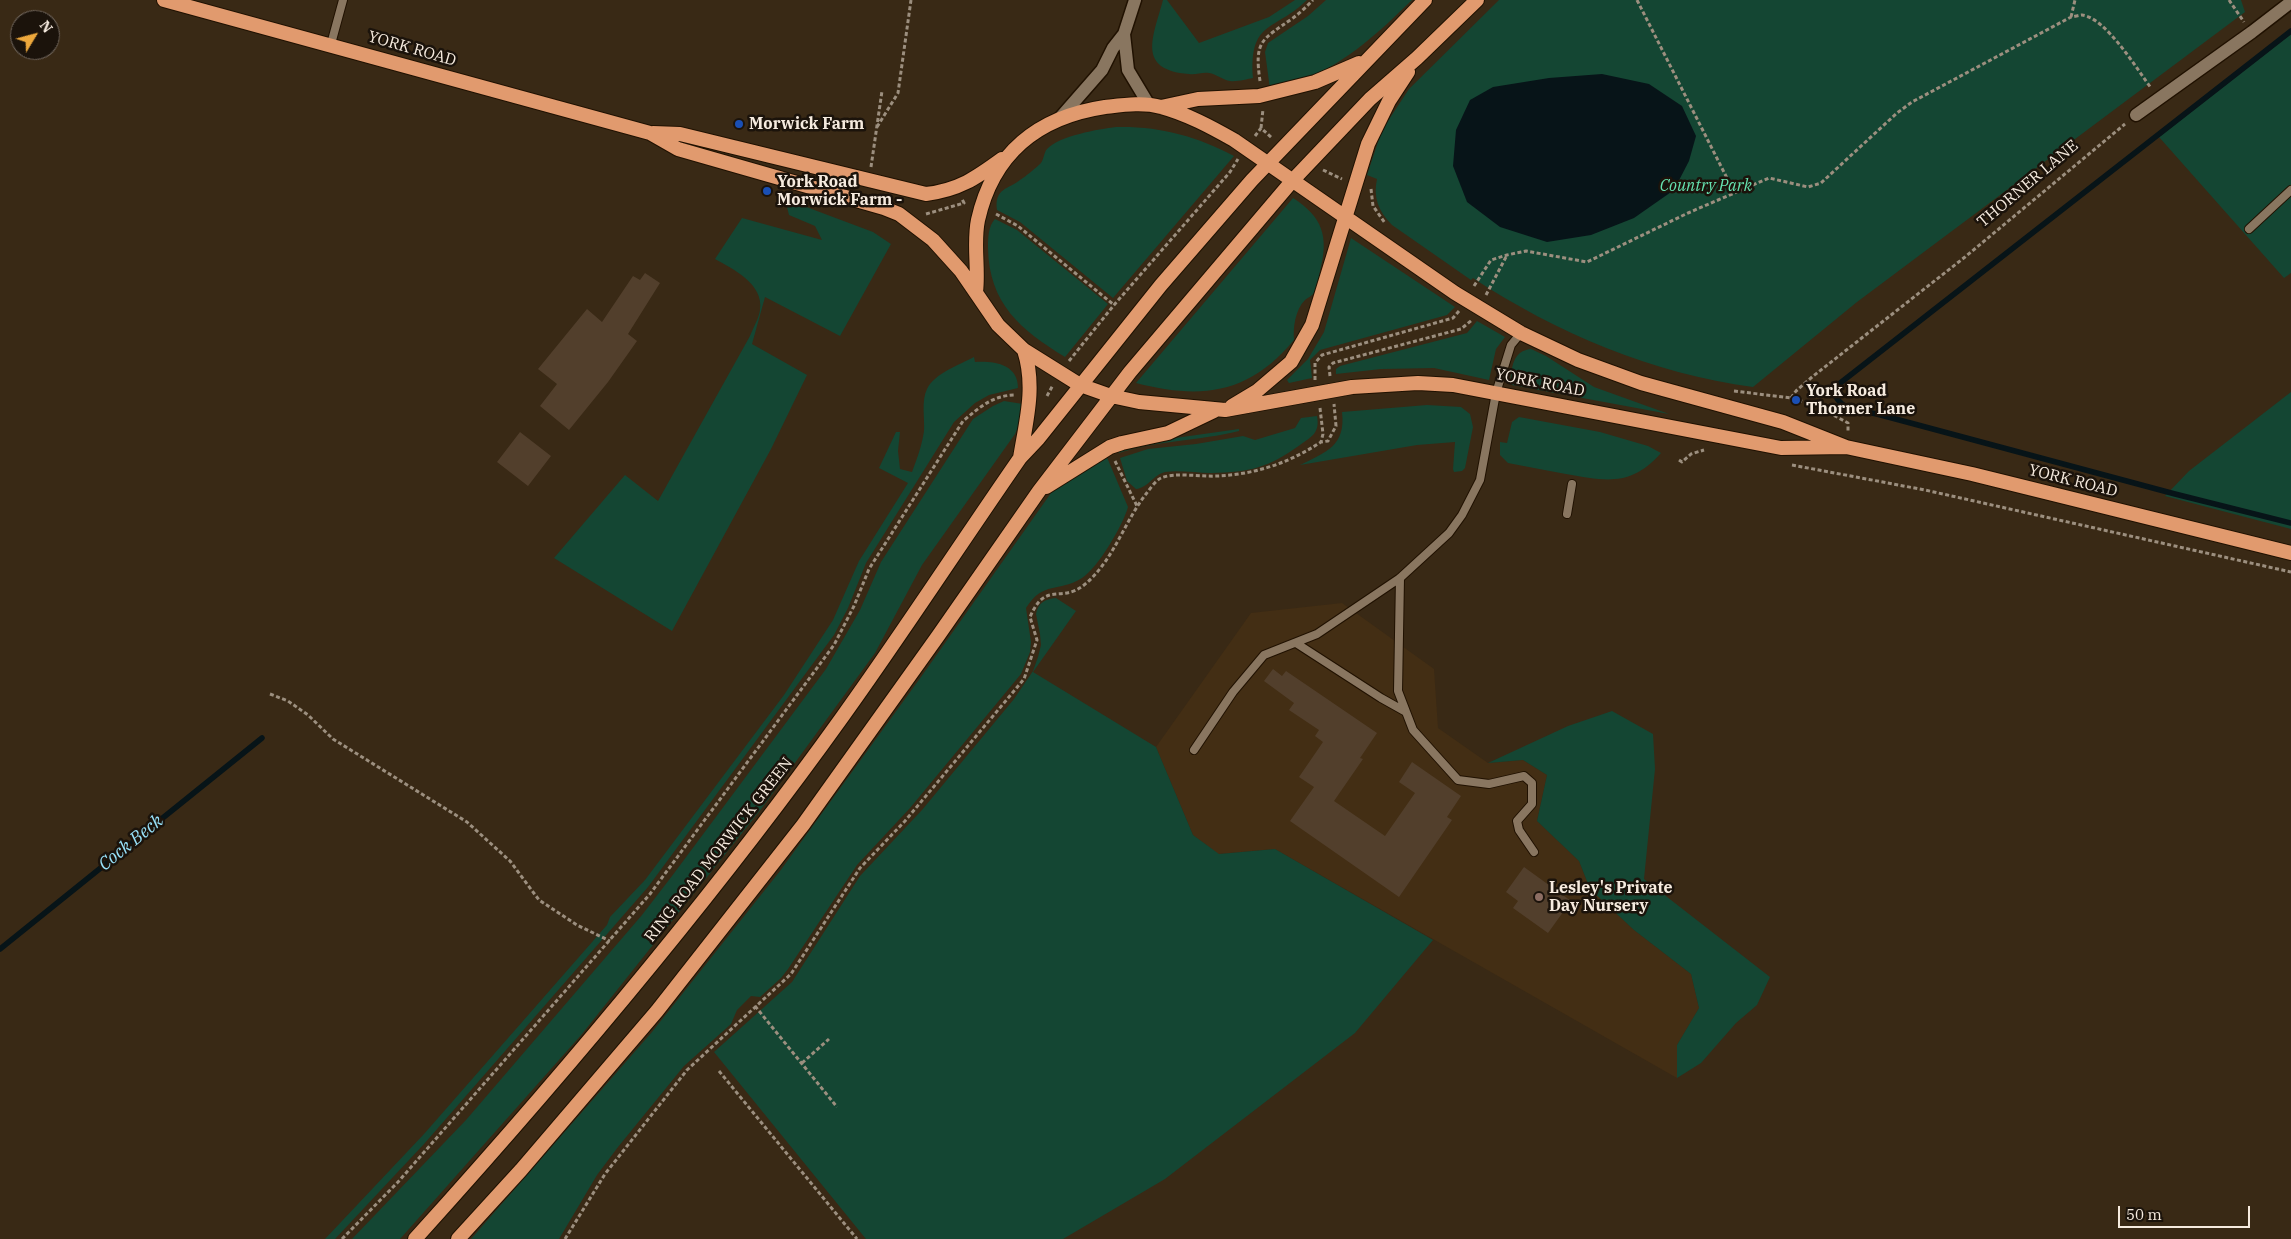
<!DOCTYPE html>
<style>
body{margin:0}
#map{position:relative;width:2291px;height:1239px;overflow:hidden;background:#392915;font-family:"IBM Plex Serif",serif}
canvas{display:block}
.north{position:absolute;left:10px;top:10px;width:50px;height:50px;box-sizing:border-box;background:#1b130b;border:1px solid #736960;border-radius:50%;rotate:53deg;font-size:14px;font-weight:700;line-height:20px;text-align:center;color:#f6ebdf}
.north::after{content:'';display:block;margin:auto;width:18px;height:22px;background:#eda83c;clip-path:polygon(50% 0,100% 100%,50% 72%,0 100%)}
.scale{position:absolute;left:2118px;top:1206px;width:132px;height:22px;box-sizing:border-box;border:2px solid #f6ebdf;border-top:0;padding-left:6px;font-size:15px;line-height:18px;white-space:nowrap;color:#f6ebdf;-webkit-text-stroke:4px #1b130b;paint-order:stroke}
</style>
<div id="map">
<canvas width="2291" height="1239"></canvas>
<div class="north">N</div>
<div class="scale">50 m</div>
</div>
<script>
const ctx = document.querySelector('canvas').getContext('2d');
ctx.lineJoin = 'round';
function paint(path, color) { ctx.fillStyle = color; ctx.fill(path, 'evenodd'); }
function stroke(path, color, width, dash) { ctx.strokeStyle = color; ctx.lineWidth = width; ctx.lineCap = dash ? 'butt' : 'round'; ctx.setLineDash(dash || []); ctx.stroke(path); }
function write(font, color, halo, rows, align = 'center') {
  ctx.font = font + ' "IBM Plex Serif",serif'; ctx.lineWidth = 5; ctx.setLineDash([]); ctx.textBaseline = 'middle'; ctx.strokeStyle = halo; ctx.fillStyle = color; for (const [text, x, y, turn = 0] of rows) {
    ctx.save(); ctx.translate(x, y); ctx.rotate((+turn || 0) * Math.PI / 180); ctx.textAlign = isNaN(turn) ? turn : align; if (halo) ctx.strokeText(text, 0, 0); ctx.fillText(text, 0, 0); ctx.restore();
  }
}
const built = new Path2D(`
 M1342,603L1434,669L1438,728L1488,763L1523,760L1547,775L1537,821L1579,861L1590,889L1634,930L1691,974L1699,1008L1677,1045V1078L1275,849L1218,854L1193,835L1156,747L1251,613Z`);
const green = new Path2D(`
 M1163,0H1167L1199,43L1269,17L1295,0H1307C1274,32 1249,20 1253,78C1247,79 1237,82 1230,81C1223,80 1216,74 1209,73C1202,72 1196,75 1189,74C1136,70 1153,37 1163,0Z
 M1326,0H1412C1380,31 1349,61 1307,78C1296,83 1282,86 1270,89L1265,52L1268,43L1308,16Z
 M1499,0H2241L2245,12L1857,302L1753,387C1654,374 1556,333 1473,278L1471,280L1392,225C1378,211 1373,197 1377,179L1367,175L1382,130L1409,89Z
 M2291,34V273L2284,278L2159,137Z
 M1116,127C1160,126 1196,136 1234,156L1113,298L1020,222L997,210C994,188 1009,189 1020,180C1025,177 1037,167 1041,163C1044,159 1044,152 1047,149C1059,136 1099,129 1116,127Z
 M1293,198C1323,217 1329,237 1320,271C1319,277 1318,288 1314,293C1312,296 1307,298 1305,300C1295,310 1293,328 1294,340C1249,394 1202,400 1136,383Z
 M785,199L873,232L891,244L840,336L765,297L752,344L807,375L771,449L672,631L554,558L625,475L658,501L750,336C753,328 759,318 760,310C764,284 733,269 715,259L742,218L822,240L815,226L789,215Z
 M995,219L1017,230L1108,304L1065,357C1021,330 989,304 988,248C988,239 988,226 995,219Z
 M1351,238L1455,307L1447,315L1320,350L1310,360L1312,378L1289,383L1287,380L1308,359L1324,332Z
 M1477,321L1505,337L1496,349L1489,380L1434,368L1381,369L1336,374V369L1340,366L1467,333Z
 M1531,349L1546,356L1594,387L1669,414L1512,385L1510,383C1512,368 1512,351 1531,349Z
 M974,357L975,362C994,361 1018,364 1018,388L989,395L975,403L954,422L866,563L848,608L834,635L648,887L424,1144L335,1239H325L424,1134L607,925L610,917L645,880L784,695L833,620L859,561L908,483L879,468L896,432H900L898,451L900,469L912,472C917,459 922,445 924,431C925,419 921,401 927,389C935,373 959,365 974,357Z
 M2291,392V529L2165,496L2189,471Z
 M1004,401L1023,404L1021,420L1015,434L922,565L875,653L762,808L582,1034L400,1239H352L466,1120L642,915L672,876L826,669L860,610L881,562L973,419L993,406Z
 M1427,405L1461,407L1470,414L1473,427L1465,468L1462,471L1454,472L1453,469L1455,442L1417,445L1300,465C1326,452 1346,446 1342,412Z
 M1317,416C1320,432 1313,436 1300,445C1268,468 1250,472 1211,473C1196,473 1180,470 1165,472C1153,475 1148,488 1136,489L1127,481L1120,458L1148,449L1196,444L1243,436L1255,440L1295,428L1301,418Z
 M1519,417L1600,432L1648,446L1661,453C1631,487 1606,481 1566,474C1546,470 1527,467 1508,463L1500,455V442L1507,443L1512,422Z
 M1239,429V431C1199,441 1158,440 1119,453L1118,451L1154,441Z
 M1106,455L1128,507C1123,525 1098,568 1082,578C1058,593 1044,580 1026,608L1031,642L1030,652L1021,674L910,808L857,865L788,969L781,978L760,997L751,996L737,1010L731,1024L684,1066L618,1147L597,1175L559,1239H471L652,1032L780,871L921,677L1051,493L1068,478Z
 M1056,598L1076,611L1033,672L1156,747L1193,835L1219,854L1275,849L1433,940L1355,1033L1165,1179L1063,1239H866L714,1052L792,982L860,876L922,810L1014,699L1033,671L1038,657L1041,645L1040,634L1036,614C1038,603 1045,599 1056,598Z
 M1612,711L1653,734L1655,769L1644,879L1770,977L1757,1005L1736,1023L1701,1063L1677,1078V1045L1699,1008L1691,974L1634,930L1590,889L1579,861L1537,821L1547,775L1523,760L1488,763L1568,726Z`);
const water = new Path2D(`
 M1602,74L1649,84L1682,106L1696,136L1689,161L1674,190L1634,218L1591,235L1547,242L1500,227L1467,202L1453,166L1456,130L1470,100L1493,87L1549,78Z`);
const stream = new Path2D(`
 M1833,390C1839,411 1859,410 1877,414L2175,494L2291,523
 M1830,391L2291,31
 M0,949L262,738`);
const building = new Path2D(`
 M645,273L660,283L628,334L637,341L608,382L569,430L540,406L557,384L538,369L587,309L602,322L633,276L640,280Z
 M520,432L551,456L528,486L497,462Z
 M1273,669L1282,676L1286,671L1377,733L1360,758L1363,759L1334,801L1385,836L1415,793L1399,782L1412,762L1461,796L1447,817L1452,820L1399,897L1290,821L1314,787L1299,777L1323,742L1315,736L1319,730L1289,710L1294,703L1264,681Z
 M1524,867L1571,901L1548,933L1513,908L1518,901L1506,892Z`);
const path = new Path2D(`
 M1637,0L1734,192
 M2229,0L2244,22
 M2071,17L2075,0
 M1260,81C1254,40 1262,40 1293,18C1300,13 1307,6 1313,0
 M877,127L898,93L911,0
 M1261,128L1263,109
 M1255,136L1261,128L1272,138
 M871,167L882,91
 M1323,170L1342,179
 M1371,189L1373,206L1385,223
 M926,214L964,203L962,199
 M996,214L1018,226L1114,305
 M1474,286L1491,260L1507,255L1526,251L1587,262L1688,213L1769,178L1808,187L1821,183L1897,113L1912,102L2071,17C2074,17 2079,15 2082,15C2106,18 2137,69 2151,88
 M1486,295L1507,255
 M1069,361L1114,305L1230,172L1238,159
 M1330,376L1329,367L1333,363L1461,329L1472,320
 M1315,380V363L1322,355L1453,318L1459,311
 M1734,391L1791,398L1815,405L1848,423V432
 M1047,396L1053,385
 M1791,398L1796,391L1812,377L1965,257L2125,124
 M1320,408L1323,434L1321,442
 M1679,460L1682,462L1691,454L1704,450
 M1115,461L1137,506
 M1792,465L1925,490L2291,572
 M270,694L288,701L308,715L333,739L467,822L510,861L539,900L577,925L610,941
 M755,1006L837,1107
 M802,1063L829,1039
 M719,1071L857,1239
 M342,1239L398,1182L650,894L834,645L854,606L869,569L963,421C980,407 993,395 1016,395
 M565,1239L605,1174L687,1070L791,974L860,868L905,821L1024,679L1037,640L1030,617C1046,580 1060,604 1084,585C1113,562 1124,522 1146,494C1150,489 1155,481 1161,478C1174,472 1203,477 1218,476C1256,474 1289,463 1321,442L1328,441L1336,426L1334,404`);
const service = new Path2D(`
 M331,44L343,0
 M2249,229L2291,190
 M1567,514L1572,484
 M1400,578L1398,691L1413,730L1458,780L1489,784L1524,776L1532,783V804L1517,821L1519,830L1534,852
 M1296,643L1381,698L1406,712
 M1194,750L1233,692L1264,655L1317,634L1400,578L1449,533L1462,515L1480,480L1496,393L1511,345L1521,333`);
const minor = new Path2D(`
 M1124,34L1128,70L1149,105
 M2136,115L2252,32L2291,2
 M1060,118L1102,70L1113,48L1124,34L1135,0`);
const trunk = new Path2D(`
 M164,0L650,133L678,149L884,208L899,214L933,240L961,271L998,325L1024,350L1080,385L1111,396L1139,402L1225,410L1352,387L1418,383L1453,385L1781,448L1846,447
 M1161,107L1198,99L1259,96L1315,82L1359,63
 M653,133L680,134L926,194C959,190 976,178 1002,159
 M976,292C979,268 973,244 978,220C993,153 1038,117 1105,107C1123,105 1143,102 1161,107C1187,114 1211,127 1234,140L1455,293L1521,333L1578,360L1641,383L1783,422L1846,447L1972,474L2291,553
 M1232,406L1257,391L1291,362L1312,325L1368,144L1389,101L1408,72
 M1020,458C1026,421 1036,387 1024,350
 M1046,487L1110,447L1122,443L1168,433L1214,411
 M415,1239C566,1072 712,899 843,716C904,631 961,543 1020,458L1038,439L1161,285L1252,180L1425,0
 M458,1239L521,1170L657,1011L803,825L938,636L1039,491L1130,372L1293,180L1370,99L1417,58L1477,0`);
const markers = [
 [739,124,5,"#1a4fb4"],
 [767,191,5,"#1a4fb4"],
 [1796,400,5,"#1a4fb4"],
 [1539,897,5,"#8d6e63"]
];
const streetNames = [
 ["YORK ROAD",412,49,16],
 ["THORNER LANE",2028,184,-40],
 ["YORK ROAD",1540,383,11],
 ["YORK ROAD",2073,481,14],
 ["RING ROAD MORWICK GREEN",719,850,-52]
];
const poiNames = [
 ["Morwick Farm",749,124],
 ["York Road",777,182],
 ["Morwick Farm -",777,200],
 ["York Road",1806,391],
 ["Thorner Lane",1806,409],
 ["Lesley's Private",1549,888],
 ["Day Nursery",1549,906]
];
const parkNames = [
 ["Country Park",1706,186]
];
const waterNames = [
 ["Cock Beck",131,843,-39]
];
paint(built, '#432e14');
paint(green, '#144633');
paint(water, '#071418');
stroke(stream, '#071418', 5.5);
paint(building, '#523f2c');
stroke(service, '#201101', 10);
stroke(minor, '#201101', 15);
stroke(trunk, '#201101', 16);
stroke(path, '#9c8f7f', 3, [4, 2.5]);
stroke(service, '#897660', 8);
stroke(minor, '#897660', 12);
stroke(trunk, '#e19a6e', 14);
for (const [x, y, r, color] of markers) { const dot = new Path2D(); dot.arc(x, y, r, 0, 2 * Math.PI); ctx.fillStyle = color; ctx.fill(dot); stroke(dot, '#1b130b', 2); }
write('16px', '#f6ebdf', '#1b130b', streetNames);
write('bold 16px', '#f6ebdf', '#1b130b', poiNames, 'left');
write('italic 16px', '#65e2b0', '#1b130b', parkNames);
write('italic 18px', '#97e1f9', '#1b130b', waterNames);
</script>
